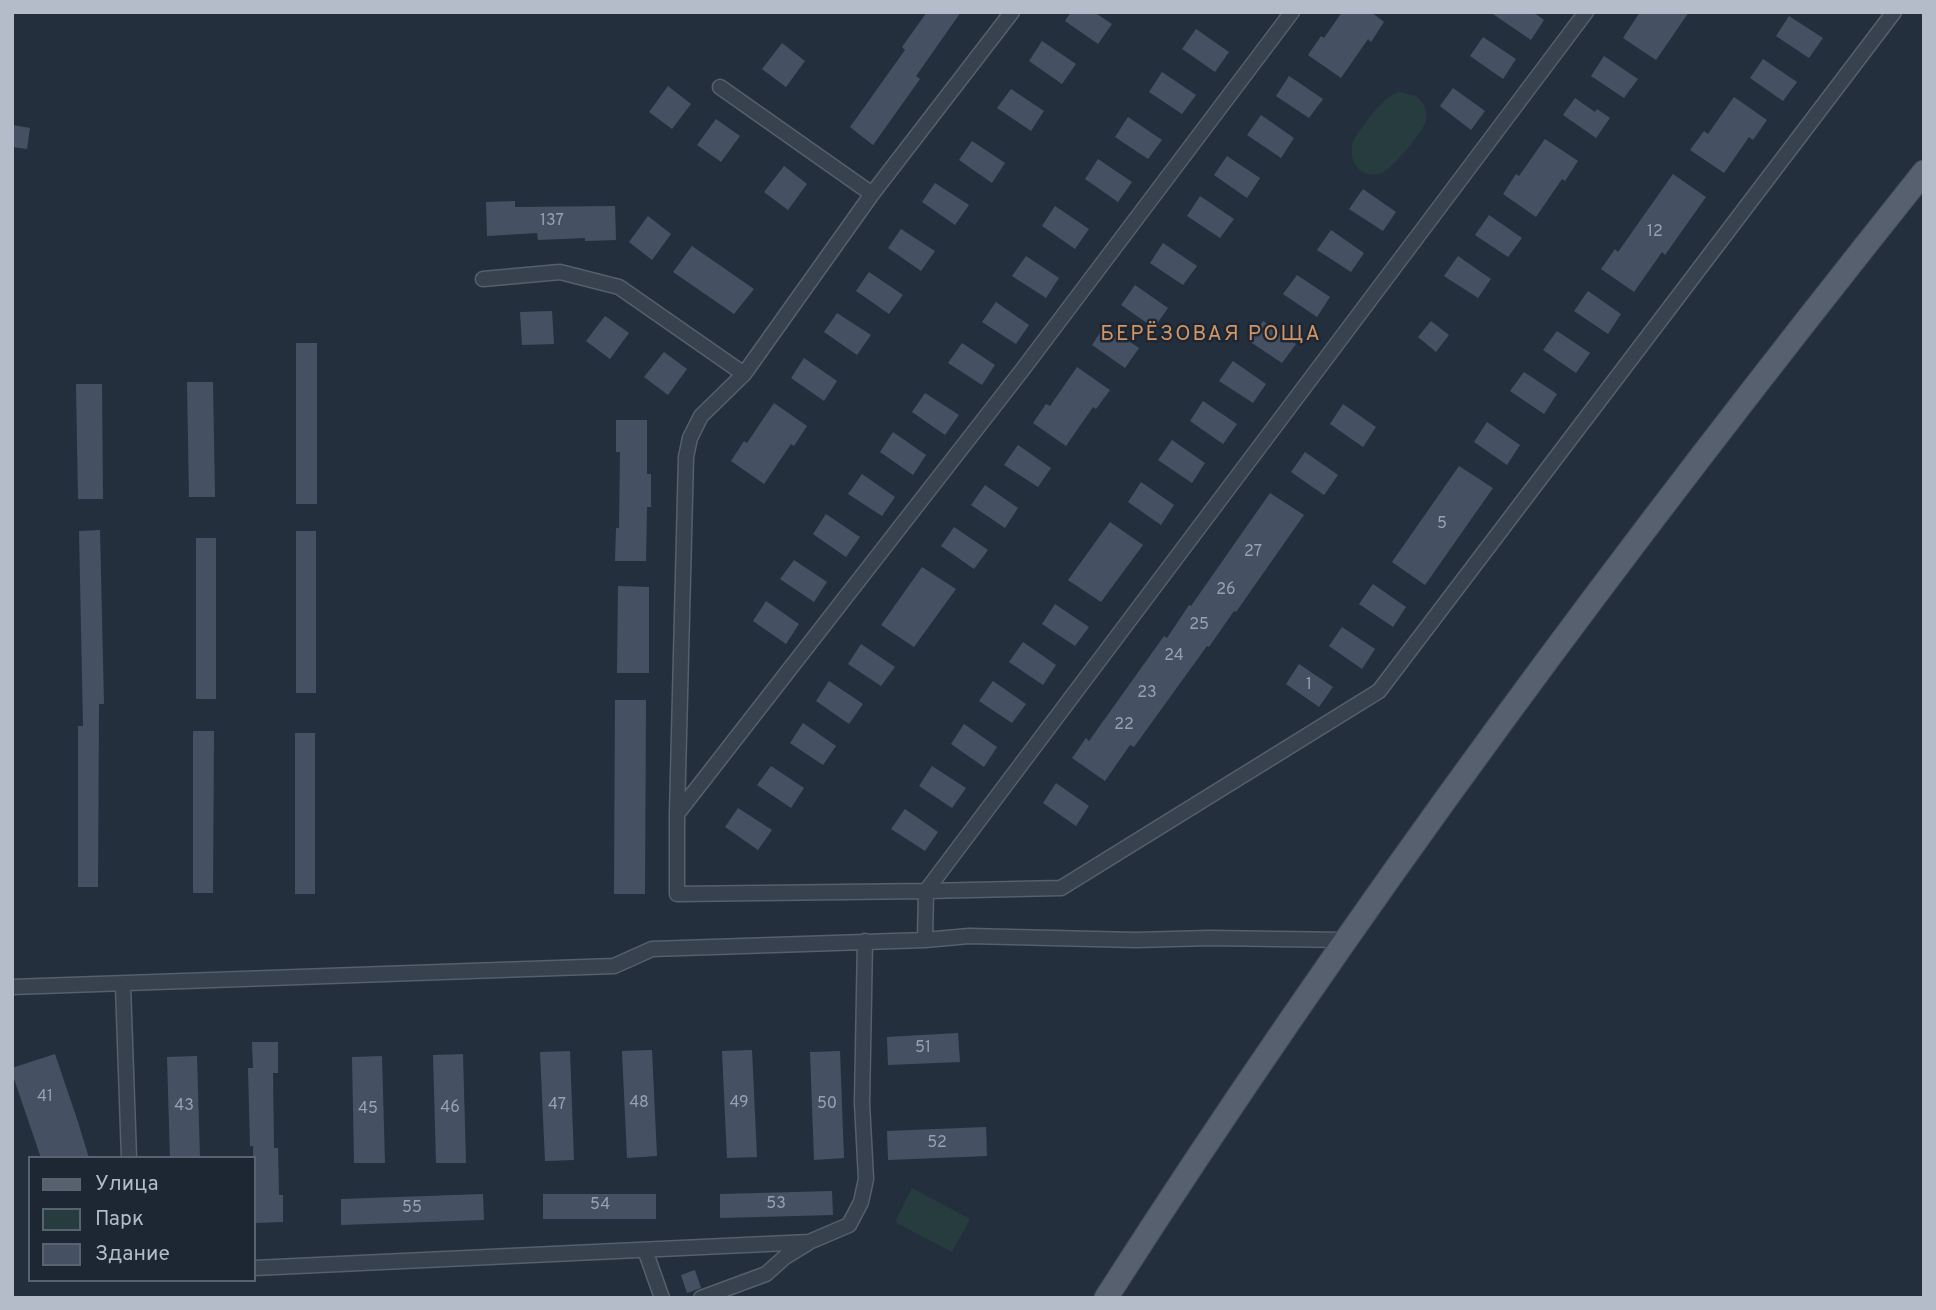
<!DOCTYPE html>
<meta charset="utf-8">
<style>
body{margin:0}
#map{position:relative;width:1936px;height:1310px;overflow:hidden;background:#242f3e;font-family:Overpass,sans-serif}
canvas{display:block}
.frame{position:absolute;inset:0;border:14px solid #b4bcc9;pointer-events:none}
.legend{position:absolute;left:28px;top:1156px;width:228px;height:126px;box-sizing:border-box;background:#1d2633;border:2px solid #59626f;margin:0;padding:9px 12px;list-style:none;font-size:21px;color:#b4bcc9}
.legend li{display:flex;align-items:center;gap:14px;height:35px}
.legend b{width:35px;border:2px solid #59626f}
</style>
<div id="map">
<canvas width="1936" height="1310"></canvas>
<div class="frame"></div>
<ul class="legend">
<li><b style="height:9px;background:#56606e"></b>Улица</li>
<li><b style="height:19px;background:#263c3f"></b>Парк</li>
<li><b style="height:19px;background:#455162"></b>Здание</li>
</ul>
</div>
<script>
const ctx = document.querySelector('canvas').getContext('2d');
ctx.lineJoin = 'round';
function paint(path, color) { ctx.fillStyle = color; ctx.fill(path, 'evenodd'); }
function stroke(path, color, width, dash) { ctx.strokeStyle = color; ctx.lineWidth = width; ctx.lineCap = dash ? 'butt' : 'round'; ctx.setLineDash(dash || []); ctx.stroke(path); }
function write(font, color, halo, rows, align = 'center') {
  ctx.font = font + ' Overpass,sans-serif'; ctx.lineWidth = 5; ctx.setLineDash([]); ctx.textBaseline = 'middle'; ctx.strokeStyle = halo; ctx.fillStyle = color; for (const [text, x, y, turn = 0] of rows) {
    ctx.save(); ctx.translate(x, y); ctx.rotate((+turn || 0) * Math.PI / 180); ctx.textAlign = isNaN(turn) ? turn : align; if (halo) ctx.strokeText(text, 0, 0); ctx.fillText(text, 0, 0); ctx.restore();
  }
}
const green = new Path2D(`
 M1399,92L1416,96C1423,102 1428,110 1426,120C1424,131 1392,169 1382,173C1356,182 1343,152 1358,133C1370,118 1381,98 1399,92Z
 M912,1188L970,1219L952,1252L895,1222Z`);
const building = new Path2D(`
 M927,12H961L916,76L920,79L873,145L850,127L905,50L902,47Z
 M1071,12H1094L1112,24L1098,44L1065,21Z
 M1342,12H1371L1384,22L1371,42L1368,39L1341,78L1308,55L1321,36L1324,38Z
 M1490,12H1533L1544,20L1531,40Z
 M1640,12H1689L1656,60L1623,38Z
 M1789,16L1823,38L1809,58L1776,36Z
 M1196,29L1229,52L1215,72L1182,49Z
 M1483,37L1516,59L1503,79L1470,56Z
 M1042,41L1076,64L1062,84L1029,61Z
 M782,43L805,61L786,87L762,69Z
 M1604,56L1638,79L1624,98L1591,76Z
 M1763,59L1797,82L1783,101L1750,78Z
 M1162,72L1196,95L1182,114L1149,92Z
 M1289,76L1323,99L1309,118L1276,96Z
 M668,86L691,104L672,129L649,112Z
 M1453,88L1485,111L1471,130L1440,106Z
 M1011,89L1044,111L1031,131L997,108Z
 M1734,97L1767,120L1753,140L1749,137L1724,173L1690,150L1704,131L1708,134Z
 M1575,98L1595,112L1597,109L1610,118L1596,138L1563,115Z
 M1261,115L1294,138L1281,158L1247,135Z
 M1128,117L1162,140L1148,159L1115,137Z
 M716,119L740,136L721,162L697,145Z
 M12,125L30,128L27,149L12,147Z
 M1545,139L1578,161L1565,181L1562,179L1536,217L1503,194L1516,174L1519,176Z
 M972,141L1005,163L992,183L959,160Z
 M1227,156L1260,178L1247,198L1214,175Z
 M1098,159L1132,182L1118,202L1085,179Z
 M784,166L807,184L788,210L764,192Z
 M1673,174L1706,197L1665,255L1662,252L1634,292L1601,269L1615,249L1618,252Z
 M935,183L969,205L955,225L922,202Z
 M1363,189L1396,212L1383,231L1349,209Z
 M1200,196L1234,219L1220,238L1187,216Z
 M515,201V207L615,206L616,240L585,241V238L538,240L537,233L487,236L486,202Z
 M1055,206L1089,229L1075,249L1042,226Z
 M1489,215L1522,238L1508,257L1475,235Z
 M648,216L671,234L652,260L629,242Z
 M901,229L935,251L921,271L888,248Z
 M1331,230L1364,253L1351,272L1317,250Z
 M1163,243L1197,266L1183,285L1150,263Z
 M692,246L754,289L734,314L673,272Z
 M1026,256L1059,278L1046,298L1012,276Z
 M1458,256L1491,279L1478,298L1444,276Z
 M869,272L903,295L889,314L856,291Z
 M1297,275L1330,297L1317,317L1283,294Z
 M1135,285L1168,308L1154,328L1121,305Z
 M1588,291L1621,314L1608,334L1574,311Z
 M996,302L1029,325L1016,344L982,322Z
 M552,311L554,344L522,345L520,312Z
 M837,313L871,335L857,355L824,332Z
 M605,316L629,333L610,359L586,341Z
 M1263,321L1296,344L1282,363L1249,341Z
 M1431,321L1449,335L1436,352L1418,337Z
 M1105,325L1139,348L1125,368L1092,345Z
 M1557,331L1590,353L1576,373L1543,350Z
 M296,343H317V504H296Z
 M962,343L995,365L982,385L948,363Z
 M664,352L687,369L668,395L644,377Z
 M804,358L837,381L824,401L791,378Z
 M1233,361L1266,384L1253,403L1219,381Z
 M1077,367L1110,390L1096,409L1093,407L1066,446L1033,423L1046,404L1050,406Z
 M1524,372L1557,394L1544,414L1510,391Z
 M187,382H213L215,497H189Z
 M76,384H102L103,499H78Z
 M925,393L959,415L945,435L912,412Z
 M1203,401L1237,424L1223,444L1190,421Z
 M774,403L807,426L794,446L791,444L764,484L731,461L744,441L747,443Z
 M1343,404L1376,427L1363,447L1330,424Z
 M616,420H647V474H651V507H647L646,561H615L616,528H619L620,452H616Z
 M1487,422L1520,445L1507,465L1474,442Z
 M893,432L926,455L913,475L880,452Z
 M1172,440L1205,463L1192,483L1158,460Z
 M1018,445L1051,468L1038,487L1004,465Z
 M1305,452L1338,475L1324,495L1291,472Z
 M1459,466L1493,488L1425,585L1392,562Z
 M862,474L895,497L882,516L848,494Z
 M1141,482L1174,505L1161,525L1128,502Z
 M985,485L1018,508L1005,528L971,505Z
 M1270,493L1304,515L1236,612L1234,611L1209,647L1207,646L1134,747L1130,745L1105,781L1072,758L1086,738L1089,741L1164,636L1167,638L1189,605L1191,606Z
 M826,514L860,537L846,557L813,534Z
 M1110,522L1143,545L1101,602L1068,580Z
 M954,527L988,550L974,569L941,546Z
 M100,530L104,704H99L98,887H78V726H83L79,531Z
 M296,531H316V693H296Z
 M196,538H216V699H196Z
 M794,560L827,582L814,602L780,579Z
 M922,567L956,589L914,647L881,625Z
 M1373,584L1406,607L1393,627L1359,604Z
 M618,586L649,587V673H617Z
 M766,601L799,624L786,644L753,621Z
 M1055,604L1089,627L1075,646L1042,624Z
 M1342,627L1375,649L1362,669L1329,646Z
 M1023,642L1056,665L1043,685L1009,662Z
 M861,644L895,667L881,686L848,664Z
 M1299,664L1333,687L1319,707L1286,684Z
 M829,681L863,704L849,724L816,701Z
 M993,681L1026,704L1012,723L979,701Z
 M615,700H646L645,894H614Z
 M803,723L836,746L823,765L790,743Z
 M964,724L997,747L984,767L951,744Z
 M193,731H214L213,893H193Z
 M295,733H315V894H295Z
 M771,766L804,788L791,808L757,785Z
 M932,766L966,788L952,808L919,786Z
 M1056,783L1089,806L1076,826L1043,803Z
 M738,808L772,830L758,850L725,827Z
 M905,809L938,832L925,851L891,829Z
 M958,1033L960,1062L888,1065L887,1037Z
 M252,1042H278V1073H273L274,1148H278L279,1195H283V1222L254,1223L253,1146H250L248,1068H253Z
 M652,1050L657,1156L627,1158L622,1051Z
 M752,1050L757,1157L727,1158L722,1051Z
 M570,1051L574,1160L545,1161L540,1052Z
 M840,1051L844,1158L814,1160L810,1052Z
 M55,1054L78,1122L89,1158H41L12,1073V1068Z
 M463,1054L466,1163H436L433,1055Z
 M197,1056L200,1158H170L167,1057Z
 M382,1056L385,1163H354L352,1057Z
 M986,1127L987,1156L888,1160L887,1131Z
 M832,1191L833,1215L720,1218V1194Z
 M483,1194L484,1220L341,1225V1199Z
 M543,1194H656V1219H543Z
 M695,1270L701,1288L687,1293L681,1275Z`);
const minor = new Path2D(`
 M1292,12L1023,369L677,814V894L926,891L1586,12
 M720,87L872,194
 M483,279L560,272L619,287L744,374
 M677,814L686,457L690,438L701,416L744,374L872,194L1012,12
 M925,940L926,891L1061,888L1379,691L1894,12
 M123,985L129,1158
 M12,987L614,966L652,949L925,940L969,936L1136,940L1210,938L1345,940
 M645,1250L662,1298
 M254,1268L809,1242L849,1225L861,1202L866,1179L862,1103L865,941
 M701,1298L766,1274L785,1257L808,1243`);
const primary = new Path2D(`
 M1106,1298C1356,907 1634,535 1924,172`);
const numberNames = [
 ["137",552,222],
 ["12",1655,233],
 ["5",1442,525],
 ["27",1253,553],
 ["26",1226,591],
 ["25",1199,626],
 ["24",1174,657],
 ["1",1309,686],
 ["23",1147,694],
 ["22",1124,726],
 ["51",923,1049],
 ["41",45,1098],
 ["48",639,1104],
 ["49",739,1104],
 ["50",827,1105],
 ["47",557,1106],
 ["43",184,1107],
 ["46",450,1109],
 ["45",368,1110],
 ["52",937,1144],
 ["53",776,1205],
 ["54",600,1206],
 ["55",412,1209]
];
const neighbourhoodNames = [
 ["БЕРЁЗОВАЯ РОЩА",1211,336]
];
paint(green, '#263c3f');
paint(building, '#455162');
stroke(minor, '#565f6c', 17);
stroke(primary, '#414a57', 25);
stroke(minor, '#38414e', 14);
stroke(primary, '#56606e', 23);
write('16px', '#98a1af', null, numberNames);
ctx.letterSpacing = '2px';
write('21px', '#d59563', '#1d2633', neighbourhoodNames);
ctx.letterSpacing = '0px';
</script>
